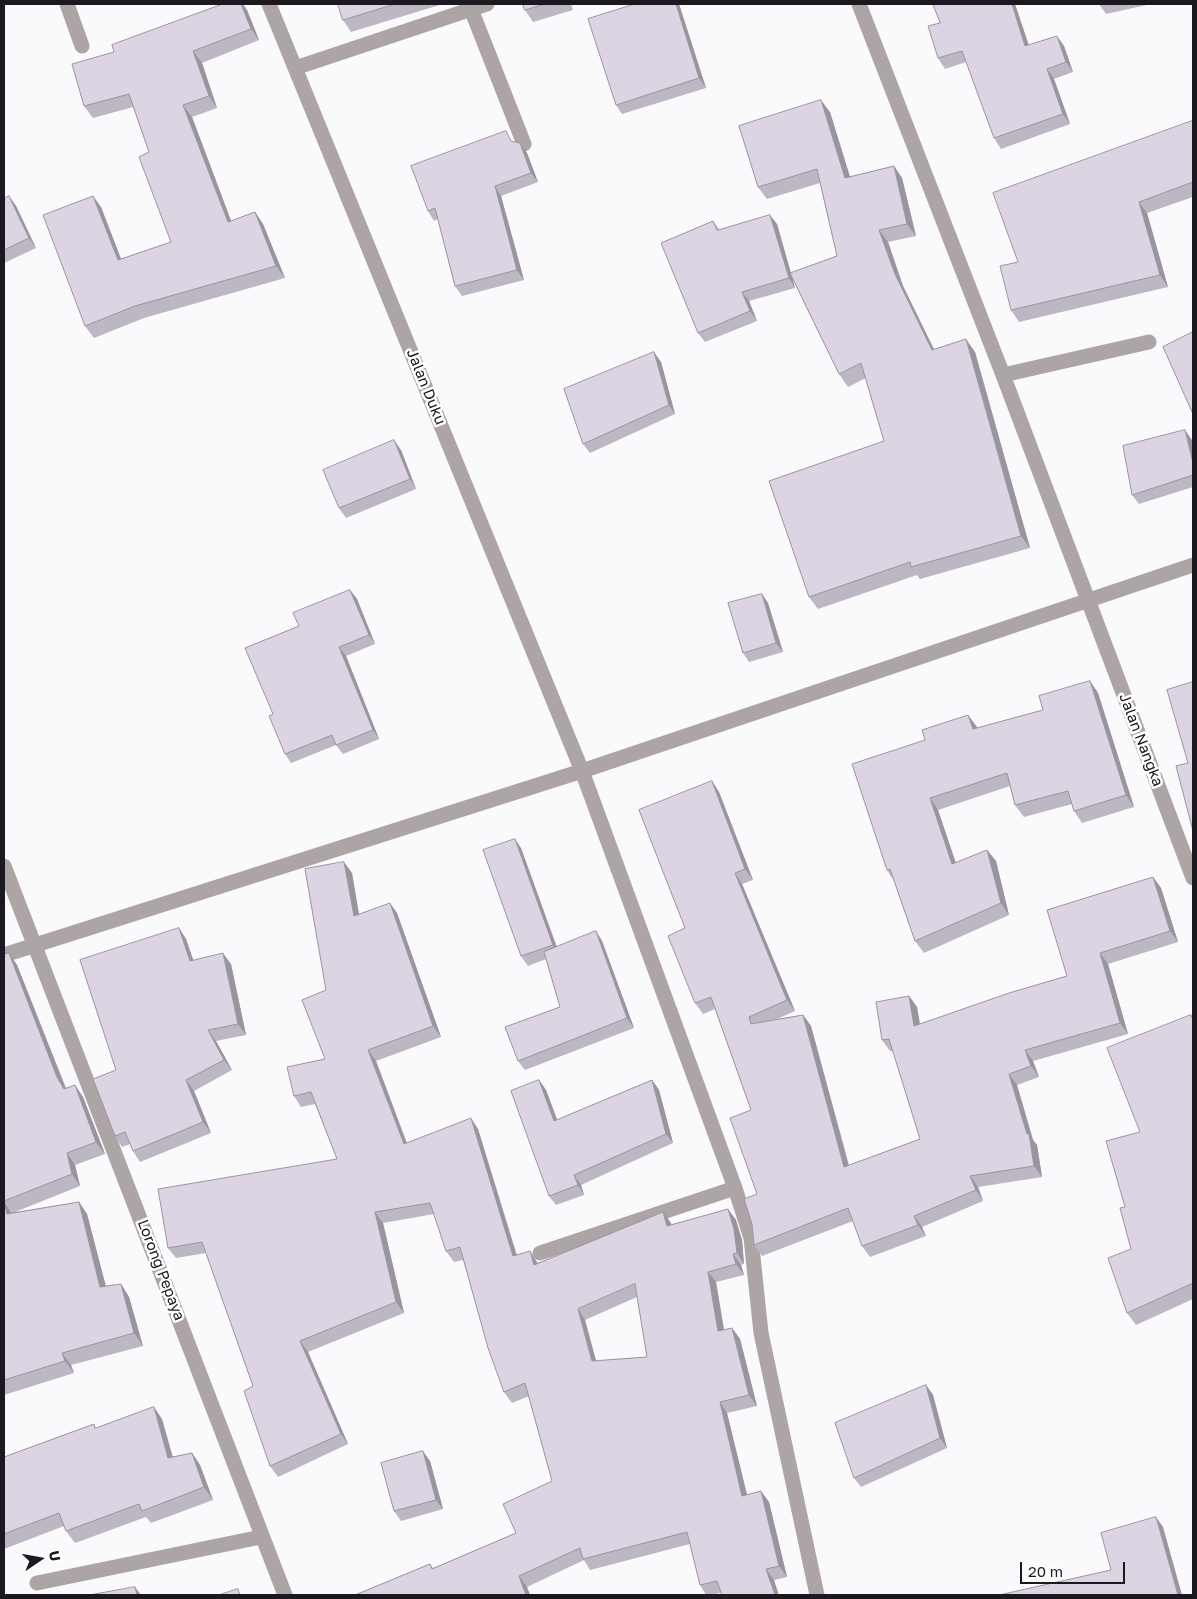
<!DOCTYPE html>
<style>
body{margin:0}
#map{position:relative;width:1197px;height:1599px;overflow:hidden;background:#faf9fc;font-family:"Golos Text",sans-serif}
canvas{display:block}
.frame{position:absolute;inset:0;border:5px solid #1b191f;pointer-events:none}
.north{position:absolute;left:15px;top:1534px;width:50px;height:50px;-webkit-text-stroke:4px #fff;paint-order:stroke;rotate:78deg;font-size:14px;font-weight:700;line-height:20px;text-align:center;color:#1b191f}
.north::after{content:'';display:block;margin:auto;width:18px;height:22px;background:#1b191f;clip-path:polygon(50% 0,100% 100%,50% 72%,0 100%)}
.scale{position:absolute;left:1020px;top:1562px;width:105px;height:22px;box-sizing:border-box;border:2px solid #1b191f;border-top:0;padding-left:6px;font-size:15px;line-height:18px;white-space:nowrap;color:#1b191f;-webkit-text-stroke:4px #fff;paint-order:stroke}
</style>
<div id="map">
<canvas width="1197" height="1599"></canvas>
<div class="frame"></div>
<div class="north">U</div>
<div class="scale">20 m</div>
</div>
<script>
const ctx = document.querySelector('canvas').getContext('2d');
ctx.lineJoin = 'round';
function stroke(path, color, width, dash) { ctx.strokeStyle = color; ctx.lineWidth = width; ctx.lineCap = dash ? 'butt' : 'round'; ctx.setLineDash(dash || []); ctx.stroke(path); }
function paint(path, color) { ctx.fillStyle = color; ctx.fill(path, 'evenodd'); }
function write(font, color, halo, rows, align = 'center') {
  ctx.font = font + ' "Golos Text",sans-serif'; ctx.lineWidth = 5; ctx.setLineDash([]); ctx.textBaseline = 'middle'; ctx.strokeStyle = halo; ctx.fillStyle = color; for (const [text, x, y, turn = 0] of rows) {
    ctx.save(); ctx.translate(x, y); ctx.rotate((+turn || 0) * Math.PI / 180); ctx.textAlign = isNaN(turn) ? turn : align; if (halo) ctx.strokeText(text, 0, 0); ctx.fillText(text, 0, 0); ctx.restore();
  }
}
const minor = new Path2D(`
 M67,4L82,46
 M269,4L582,771L735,1188L751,1238L761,1333L817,1595
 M859,4L1003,375L1193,878
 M471,9L524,144
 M295,68L487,4
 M1003,375L1149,342
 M4,866L285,1595
 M4,955L582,771L1193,565
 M540,1253L735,1188
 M37,1583L261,1537`);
const wall = new Path2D(`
 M338,4H443L351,32L343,20Z
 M523,4H571L573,10L533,22L525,10Z
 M635,4H679L706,88L622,114L616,105Z
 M933,4H1015L1029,45L1064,46L1073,72L1054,79L1070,124L1001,149L994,138L966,62L945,69L938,58L940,23Z
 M1099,4H1151L1106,14Z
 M247,10L259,40L202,63L217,108L192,117L231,221L255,212L263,224L285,278L144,318L94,338L85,326L101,207L121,259L171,242L149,152L133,107L93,118L84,106L114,52Z
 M830,112L850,177L894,166L902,178L916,236L888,242L903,286L934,349L975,352L1030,548L920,579L917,575L818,609L809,597L884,441L866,378L848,387L839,374L792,278L795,288L749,301L757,321L705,342L698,333L713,221L719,229L777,224L791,273L837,256L820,183L767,199L758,187Z
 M1193,122V197L1147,213L1168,287L1019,322L1011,310L1018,262Z
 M513,142L520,143L527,153L538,182L501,196L524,280L462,296L455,286L438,219L434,221L428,211Z
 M9,196L16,206L36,248L4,263V199Z
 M661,362L675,414L590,453L583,444Z
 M1192,440L1193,445V487L1139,504L1132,495Z
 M401,450L416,489L346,518L339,508Z
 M350,590L357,599L375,644L346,656L379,739L343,754L336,745L291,763L285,754L273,714L299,626Z
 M762,594L768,603L783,652L749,662L743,653Z
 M1090,681L1098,693L1134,807L1082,823L1074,811L1072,804L1024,817L1015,805L1010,786L938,810L956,863L987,850L996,861L1009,915L924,953L915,941L894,881L887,870L925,740L968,715L977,728L1043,710Z
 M712,781L719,792L753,880L742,884L795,1011L777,1019L803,1015L811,1026L849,1165L920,1139L893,1051H890L882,1040L909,996L917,1007L920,1024L1067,976L1153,877L1161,888L1178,942L1108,964L1128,1034L1033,1061L1039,1077L1017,1085L1033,1140L1037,1145L1042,1177L978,1187L983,1201L922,1227L926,1236L870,1257L862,1246L853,1221L762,1256L754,1245L757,1194L751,1110L715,1009L703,1014L695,1003L685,928Z
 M521,848L557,947L596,931L602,941L634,1028L525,1070L518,1061L560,1007L546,959L528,966L521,956Z
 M352,873L359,914L397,913L441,1037L376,1061L407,1143L478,1129L517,1255L537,1262L538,1263L663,1212L671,1225L728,1209L736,1220L742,1240L744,1264L741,1265L744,1275L716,1282L724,1330L732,1328L740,1339L757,1406L727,1413L747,1495L761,1491L769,1502L787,1577L712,1595H706L700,1585L690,1544L590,1570L584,1560L527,1587L530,1595H355L430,1564L433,1568L516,1533L552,1481L529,1396L512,1403L504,1392L463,1260L454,1262L446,1251L434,1214L383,1223L404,1313L308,1352L348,1444L278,1477L270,1466L253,1386L206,1253L176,1258L168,1248L337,1159L315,1104L301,1107L294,1096L325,1059L326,990ZM637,1297L647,1357L596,1361L585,1320Z
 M179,928L186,939L193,960L231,964L246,1035L216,1041L232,1070L194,1091L211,1133L140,1162L133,1151L130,1144L122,1147L115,1136L116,1070Z
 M9,953L17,965L66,1088L75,1085L83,1097L105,1154L75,1165L80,1186L15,1212L79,1202L87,1214L106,1286L121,1284L129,1297L143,1346L71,1365L74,1373L4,1395V955Z
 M1193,1018V1299L1136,1325L1127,1313L1131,1249L1140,1132Z
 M539,1080L546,1090L557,1120L652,1080L659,1090L673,1143L581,1185L584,1195L556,1205L549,1196Z
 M926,1385L933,1395L947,1448L861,1487L854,1478Z
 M162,1419L173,1457L192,1453L200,1465L213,1500L151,1523L146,1517L75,1543L66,1531L64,1526L4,1549V1457L94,1424L96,1428Z
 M430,1461L443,1509L401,1521L394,1511Z`);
const shadedWall = new Path2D(`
 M241,4H243L247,10L259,40L251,29Z
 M676,4H679L706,88L699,78Z
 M1012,4H1015L1032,56L1025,46Z
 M1057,36L1064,46L1073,72L1066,62Z
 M193,51L202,63L217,108L209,96Z
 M1047,69L1054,79L1070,124L1063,114Z
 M821,100L830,112L854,190L845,178Z
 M183,105L192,117L236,234L228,222Z
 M520,143L527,153L538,182L531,173Z
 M894,166L902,178L916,236L907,224Z
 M495,186L501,196L524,280L517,270Z
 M9,196L16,206L36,248L29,238Z
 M93,196L101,207L126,272L118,260Z
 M1139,202L1147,213L1168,287L1160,275Z
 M255,212L263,224L285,278L276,266Z
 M770,215L777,224L795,288L789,278Z
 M879,230L888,242L903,286L940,362L932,350L895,274Z
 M742,292L749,301L757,321L750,311Z
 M966,339L975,352L1030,548L1021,536Z
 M654,352L661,362L675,414L669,405Z
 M1185,430L1192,440L1193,445V463Z
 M394,440L401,450L416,489L410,479Z
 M350,590L357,599L375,644L369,635Z
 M762,594L768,603L783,652L776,643Z
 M339,647L346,656L379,739L373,730Z
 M1090,681L1098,693L1134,807L1126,795Z
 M968,715L977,727L981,741L973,729Z
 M712,781L719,792L753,880L745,869Z
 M930,798L938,810L960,876L952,864Z
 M515,839L521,848L559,954L553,945Z
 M987,850L996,861L1009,915L1001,903Z
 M344,862L352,873L361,927L354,916Z
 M735,873L742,884L795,1011L787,1000Z
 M1153,877L1161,888L1178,942L1170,931Z
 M390,903L397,913L441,1037L433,1026Z
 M179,928L186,939L197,971L190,961Z
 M596,931L602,941L634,1028L627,1018Z
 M9,953L17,965L66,1089H64L57,1077Z
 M223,953L231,964L246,1035L238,1024Z
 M1100,953L1108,964L1128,1034L1120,1023Z
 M909,996L917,1007L922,1037L914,1026Z
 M803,1015L811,1026L852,1178L844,1167Z
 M208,1030L216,1041L232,1070L224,1060Z
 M368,1050L376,1061L411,1155L404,1144Z
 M1025,1050L1033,1061L1039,1077L1031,1066Z
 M1009,1074L1017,1085L1033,1140L1037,1145L1042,1177L1034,1166L1027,1134Z
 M186,1080L194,1091L211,1133L203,1122Z
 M539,1080L546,1090L561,1130L554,1121Z
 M652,1080L659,1090L673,1143L666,1134Z
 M75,1085L83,1097L105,1154L96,1142Z
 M471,1118L478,1129L520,1267L513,1256Z
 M67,1153L75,1165L80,1186L72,1174Z
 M574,1175L581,1185L584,1195L578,1185Z
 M970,1176L978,1187L983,1201L976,1190Z
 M4,1202L12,1214H7Z
 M79,1202L87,1214L109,1299L100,1287Z
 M728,1209L736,1220L742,1240L744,1264L737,1253Z
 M375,1212L383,1223L404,1313L396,1302Z
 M663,1212L671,1223L674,1237L667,1226Z
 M914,1216L922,1227L926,1236L918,1225Z
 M530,1251L537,1262L541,1276L534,1265Z
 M733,1254L741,1265L744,1275L736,1264Z
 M708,1272L716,1282L726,1342L718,1331Z
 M121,1284L129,1297L143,1346L134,1333Z
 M578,1309L585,1320L599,1372L592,1361Z
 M732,1328L740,1339L757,1406L749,1395Z
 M300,1341L308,1352L348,1444L341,1434Z
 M62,1353L71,1365L74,1373L65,1361Z
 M926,1385L933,1395L947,1448L940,1438Z
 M720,1402L727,1413L750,1507L742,1496Z
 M154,1407L162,1419L176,1470L168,1458Z
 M423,1451L430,1461L443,1509L436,1500Z
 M192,1453L200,1465L213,1500L204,1487Z
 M761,1491L769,1502L787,1577L779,1566Z
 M1156,1517L1163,1527L1182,1595H1178Z
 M766,1569L774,1580L779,1595H775Z
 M519,1576L527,1587L530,1595H526Z
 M135,1587L141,1595H137Z`);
const building = new Path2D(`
 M223,4H241L251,29L193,51L209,96L183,105L228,222L255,212L276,266L135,306L85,326L43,215L93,196L118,260L171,242L139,157L149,152L129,94L84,106L72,64L114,52L112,45Z
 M338,4H395L343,20Z
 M523,4H545L525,10Z
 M635,4H676L699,78L616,105L588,19Z
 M933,4H1012L1025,46L1057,36L1066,62L1047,69L1063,114L994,138L962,51L938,58L928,26L940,23Z
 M821,100L845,178L894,166L907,224L879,230L895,274L932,350L966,339L1021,536L911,567L910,562L809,597L769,481L884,441L861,363L839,374L790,273L837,256L817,169L758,187L739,126Z
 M1192,121L1193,124V182L1139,202L1160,275L1011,310L1000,266L1018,262L993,193Z
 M506,131L511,141L520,143L531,173L495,186L517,270L455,286L435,208L428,211L411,166Z
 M9,196L29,238L4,250V199Z
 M770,215L789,278L742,292L750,311L698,333L661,243L713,221L717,230Z
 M1193,332V414L1163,347Z
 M654,352L669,405L583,444L564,389Z
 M1185,430L1193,463V475L1132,495L1123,446Z
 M394,440L410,479L339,508L323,470Z
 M350,590L369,635L339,647L373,730L336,745L332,735L285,754L269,716L273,714L245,648L299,626L293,613Z
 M762,594L776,643L743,653L728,603Z
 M1090,681L1126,795L1074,811L1068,791L1015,805L1007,773L930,798L952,864L987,850L1001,903L915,941L890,869L887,870L852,764L925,740L922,730L968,715L973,729L1043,710L1039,696Z
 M1193,682V831L1176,766L1188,763L1167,690Z
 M712,781L745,869L735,873L787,1000L749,1017L751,1024L803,1015L844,1167L920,1139L889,1039L882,1040L876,1002L909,996L914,1026L1009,993L1067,976L1047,910L1153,877L1170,931L1100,953L1120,1023L1025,1050L1031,1066L1009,1074L1027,1134H1029L1034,1166L970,1176L976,1190L914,1216L918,1225L862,1246L848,1208L754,1245L752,1224L744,1199L757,1194L730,1118L751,1110L711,997L695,1003L668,936L685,928L639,810Z
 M515,839L553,945L521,956L483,850Z
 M344,862L354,916L390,903L433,1026L368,1050L404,1144L471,1118L513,1256L530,1251L534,1265L663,1212L667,1226L728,1209L734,1229L737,1253L733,1254L736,1264L708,1272L718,1331L732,1328L749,1395L720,1402L742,1496L761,1491L779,1566L766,1569L775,1595H722L717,1581L700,1585L687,1532L583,1559L580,1548L519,1576L526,1595H355L430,1564L432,1569L516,1533L503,1504L552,1481L525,1383L504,1392L488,1348L460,1247L446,1251L430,1203L375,1212L396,1302L300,1341L341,1434L270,1466L244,1391L253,1386L202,1242L168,1248L158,1189L337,1159L311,1092L294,1096L287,1067L325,1059L302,1000L326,990L305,869ZM635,1284L647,1357L592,1361L578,1309Z
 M179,928L190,961L223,953L238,1024L208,1030L224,1060L186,1080L203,1122L133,1151L125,1132L115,1136L93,1079L116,1070L80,960Z
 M596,931L627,1018L518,1061L505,1027L560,1007L544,952Z
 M9,953L57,1077L64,1089L75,1085L96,1142L67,1153L72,1174L4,1201V955Z
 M1191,1015L1193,1020V1283L1127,1313L1108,1258L1131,1249L1120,1208L1125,1207L1106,1141L1140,1132L1107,1048Z
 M539,1080L554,1121L652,1080L666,1134L574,1175L578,1185L549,1196L511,1091Z
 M4,1202L7,1214L79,1202L100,1287L121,1284L134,1333L62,1353L65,1361L4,1380Z
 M926,1385L940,1438L854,1478L835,1423Z
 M154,1407L168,1458L192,1453L204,1487L142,1511L139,1504L66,1531L59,1513L4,1534V1457L94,1424L95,1428Z
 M423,1451L436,1500L394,1511L381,1463Z
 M1156,1517L1178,1595H999L1111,1570L1101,1533Z
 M135,1587L137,1595H90Z
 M238,1589L240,1595H219Z`);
const streetNames = [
 ["Jalan Duku",426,387,68],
 ["Jalan Nangka",1141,740,69],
 ["Lorong Pepaya",161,1270,69]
];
stroke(minor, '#ada4a5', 15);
paint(wall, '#bdb6c3');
paint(shadedWall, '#9a949f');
paint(building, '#dcd4e3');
stroke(building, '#9a949f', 1);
write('15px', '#1b191f', '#fff', streetNames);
</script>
